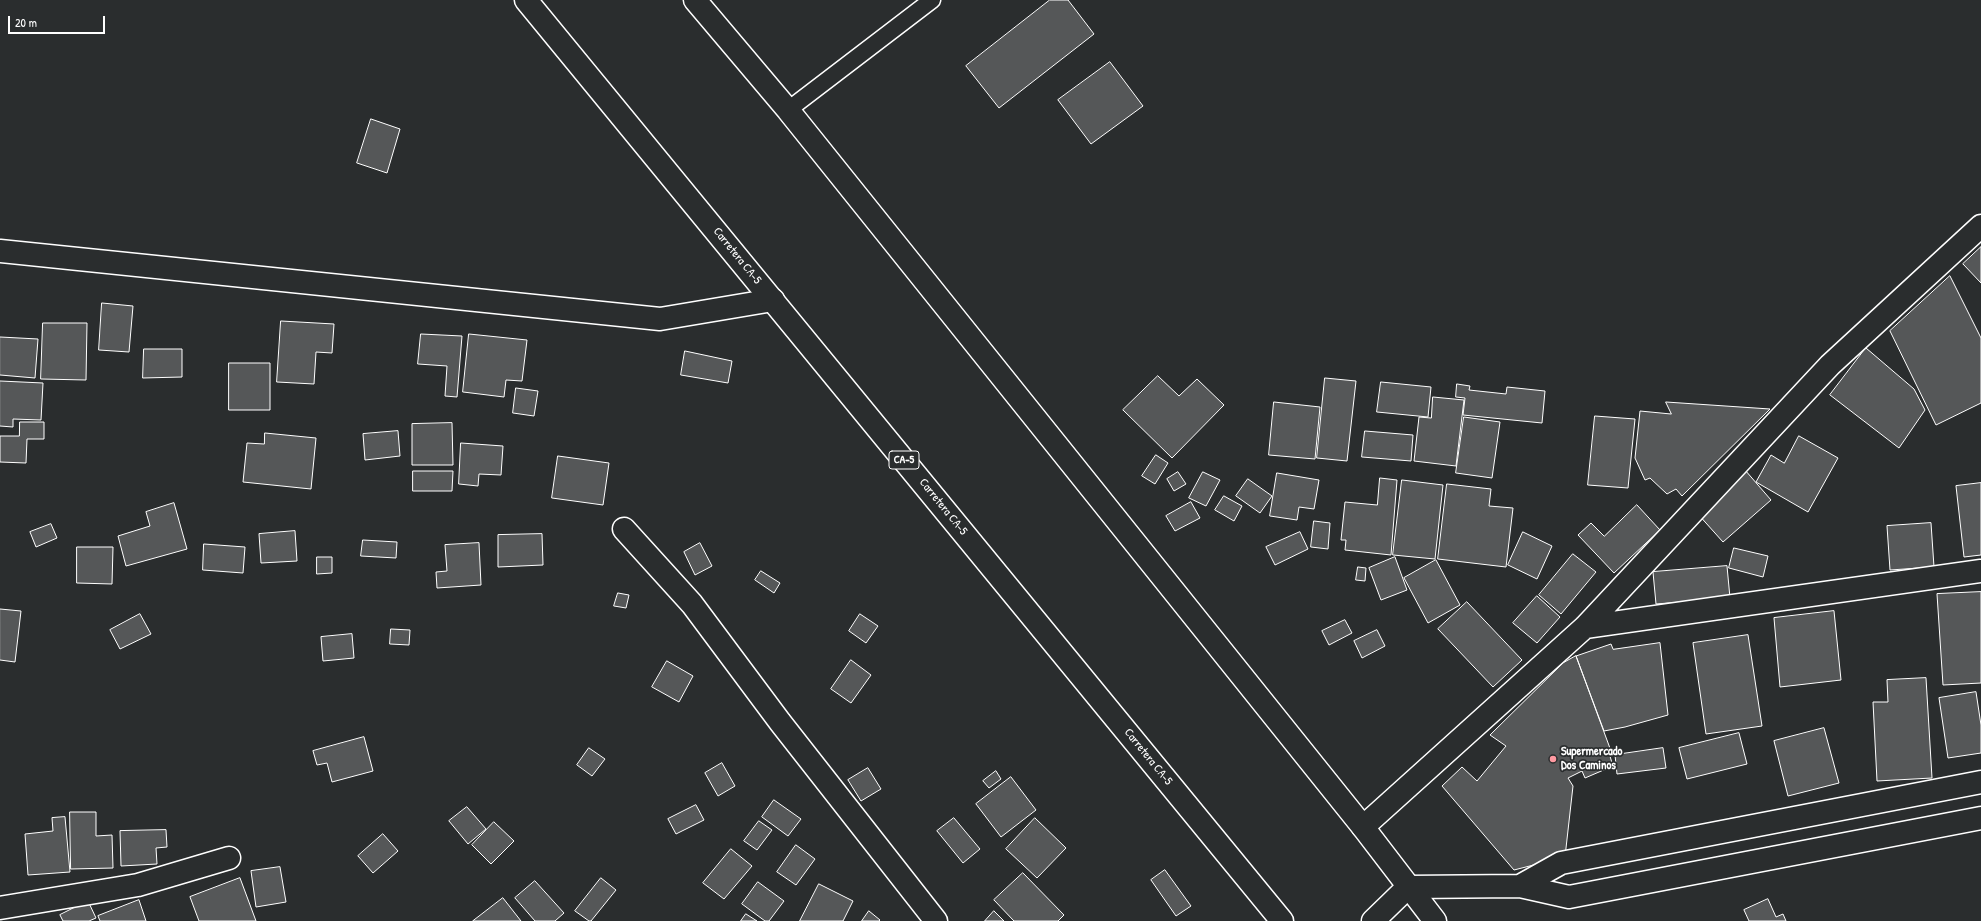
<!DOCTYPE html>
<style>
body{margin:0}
#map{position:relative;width:1981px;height:921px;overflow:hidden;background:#2a2d2e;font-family:"Patrick Hand",sans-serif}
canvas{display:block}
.scale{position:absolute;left:8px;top:16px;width:97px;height:18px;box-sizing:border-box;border:2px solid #fff;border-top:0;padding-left:5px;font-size:12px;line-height:14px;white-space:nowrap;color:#fff;-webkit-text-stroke:3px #2a2d2e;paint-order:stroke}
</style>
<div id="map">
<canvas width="1981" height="921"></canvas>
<div class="scale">20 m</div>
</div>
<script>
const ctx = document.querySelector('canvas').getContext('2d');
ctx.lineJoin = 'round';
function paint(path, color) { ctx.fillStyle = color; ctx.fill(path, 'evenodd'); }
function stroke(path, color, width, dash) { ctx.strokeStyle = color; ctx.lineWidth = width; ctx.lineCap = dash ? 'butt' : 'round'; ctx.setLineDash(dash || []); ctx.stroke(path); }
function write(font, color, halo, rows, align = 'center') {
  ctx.font = font + ' "Patrick Hand",sans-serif'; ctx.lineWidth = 3.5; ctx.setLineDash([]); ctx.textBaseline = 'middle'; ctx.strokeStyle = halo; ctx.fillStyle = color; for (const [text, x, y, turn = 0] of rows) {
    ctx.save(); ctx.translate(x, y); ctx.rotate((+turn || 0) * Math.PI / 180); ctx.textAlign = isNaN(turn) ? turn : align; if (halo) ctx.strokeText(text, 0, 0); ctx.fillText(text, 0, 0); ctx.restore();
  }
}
const building = new Path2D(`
 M1050,0H1068L1094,34L999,108L966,66Z
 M1110,62L1143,106L1091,144L1058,100Z
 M371,119L400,129L387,173L357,163Z
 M1981,247V283L1963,264Z
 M1950,276L1981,338V403L1936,425L1890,331Z
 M102,303L133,306L129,352L99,350Z
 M281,321L334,324L332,353L316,352L314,384L277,382Z
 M43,323H87L86,380L41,379Z
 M421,334L462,336L457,397L445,396L447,366L418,364Z
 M469,334L527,340L522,381L506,380L504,397L463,392Z
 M0,337L38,339L35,378L0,375Z
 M1866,348L1914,389L1925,410L1899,448L1830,395Z
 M144,349H182V377L143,378Z
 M685,351L732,361L728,383L681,375Z
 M229,363H270V410H229Z
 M1158,376L1179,396L1197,379L1224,405L1172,458L1123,410Z
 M1325,378L1356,381L1347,461L1317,458Z
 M0,381L43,383L41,420L13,419V427L0,426Z
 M1381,382L1431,387L1428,417L1377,412Z
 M1457,384L1470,386L1469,390L1506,394L1507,387L1545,391L1542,423L1463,415L1465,398L1456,397Z
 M516,388L538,391L534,416L513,413Z
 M1433,397L1464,400L1456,466L1414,461L1419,417L1431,418Z
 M1274,402L1320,407L1315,459L1269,455Z
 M1666,402L1770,409L1682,496L1676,489L1667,494L1650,478L1645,480L1635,458L1640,411L1671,414Z
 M1595,416L1635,419L1628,488L1588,485Z
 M1464,417L1500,422L1492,478L1456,473Z
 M20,422H44V439H27L26,463L0,462V436H19Z
 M452,423L453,465H412V424Z
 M398,431L400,456L365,460L363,434Z
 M1365,431L1413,435L1411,461L1362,457Z
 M265,433L316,438L311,489L243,482L247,443L264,444Z
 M1799,436L1838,458L1808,512L1756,482L1771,455L1784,463Z
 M461,443L503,446L501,475L479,474L478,486L459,484Z
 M1156,455L1168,463L1155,484L1142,476Z
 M558,456L609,463L603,505L552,498Z
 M1745,470L1771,500L1723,542L1697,513Z
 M413,471H453L452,491H413Z
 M1178,472L1186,484L1174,491L1167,479Z
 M1203,472L1220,480L1206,506L1189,498Z
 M1277,473L1319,480L1314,509L1299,507L1297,520L1270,516Z
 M1380,478L1397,480L1391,555L1345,550L1346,540H1341L1345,502L1377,505Z
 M1248,479L1272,496L1260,513L1236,496Z
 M1402,480L1443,485L1435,559L1393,555Z
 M1981,483V555L1964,557L1956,486Z
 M1447,484L1491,489L1489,506L1513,508L1506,567L1438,559Z
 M1224,496L1242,506L1234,521L1215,510Z
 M1191,502L1200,518L1175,531L1166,516Z
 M174,503L187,549L126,566L118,536L150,526L146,512Z
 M1637,505L1660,530L1614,573L1578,535L1591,523L1604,536Z
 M1314,521L1330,523L1328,549L1311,547Z
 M1931,523L1934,567L1890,570L1887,526Z
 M51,524L57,538L36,547L30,532Z
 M295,531L297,561L261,563L259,534Z
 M1300,532L1308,549L1275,565L1266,547Z
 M1523,532L1552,546L1537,579L1508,565Z
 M542,534L543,565L498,567V535Z
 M363,540L397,542L396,558L361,556Z
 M479,543L481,585L437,588L436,572L447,571L445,545Z
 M700,543L712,566L695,575L684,552Z
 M204,544L245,547L243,573L203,570Z
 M77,547H113L112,584L77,583Z
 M1734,548L1768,556L1763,577L1729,568Z
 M1573,554L1596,572L1561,614L1539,595Z
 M317,557H332V573L317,574Z
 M1395,557L1407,590L1381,600L1369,568Z
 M1436,560L1460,605L1428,623L1404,578Z
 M1727,566L1730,598L1656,604L1653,572Z
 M1358,567L1366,568L1365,581L1356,580Z
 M761,571L780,583L774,593L755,580Z
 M1981,592V683L1943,685L1937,594Z
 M618,593L629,595L626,608L614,606Z
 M1537,596L1560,617L1537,643L1513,623Z
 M1467,602L1522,660L1493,687L1438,629Z
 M0,609L21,611L15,662L0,660Z
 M1834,611L1841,680L1780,687L1774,618Z
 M140,614L151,634L120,649L110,630Z
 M860,614L878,626L866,643L849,631Z
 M1345,620L1352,633L1329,645L1322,631Z
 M391,629L410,630L409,645L390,644Z
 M1377,630L1385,646L1362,658L1354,641Z
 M352,634L354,658L323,661L321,637Z
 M1748,635L1762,726L1706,734L1693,643Z
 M1660,643L1668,715L1625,727L1604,731L1576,656L1611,644L1613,649Z
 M1576,656L1611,751L1609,753L1613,766L1585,778L1582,771L1568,778L1573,786L1565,857L1514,870L1442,786L1462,767L1477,781L1506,746L1490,735L1563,663Z
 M851,660L871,675L851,703L831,689Z
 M667,661L693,676L679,702L652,687Z
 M1926,678L1932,778L1877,781L1873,702H1888L1887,680Z
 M1976,692L1981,725V753L1948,758L1939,698Z
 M1824,728L1839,783L1788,796L1774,741Z
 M1739,733L1747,764L1687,779L1679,748Z
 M364,737L373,771L332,782L327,763L317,765L313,751Z
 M589,748L605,759L592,776L577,765Z
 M1663,748L1666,768L1617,774L1615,755Z
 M722,763L735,786L718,796L705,773Z
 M868,768L881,789L861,801L848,780Z
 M996,771L1001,779L989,788L983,781Z
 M1011,777L1036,810L1001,837L976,804Z
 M774,800L801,819L788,836L762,817Z
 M696,805L704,820L676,834L668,819Z
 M467,807L486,829L468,844L449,821Z
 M70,812H96V836L112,835L113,868L71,869Z
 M65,817L70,872L28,875L25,834L53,831L52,818Z
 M954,818L980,849L963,863L937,831Z
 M1035,818L1066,848L1037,878L1006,849Z
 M759,821L772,830L757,850L744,841Z
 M494,822L514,841L491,864L472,845Z
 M166,830L167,847L156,848L157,864L121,866L120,831Z
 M383,834L398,851L373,873L358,856Z
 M796,845L815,859L796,885L777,872Z
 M731,849L752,866L724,899L703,883Z
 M280,867L286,902L256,907L251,871Z
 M1165,870L1191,906L1176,916L1151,880Z
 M1023,873L1064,915L1058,921H1014L994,900Z
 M240,878L256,921H199L190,897Z
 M601,878L616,890L591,921H589L575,911Z
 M535,881L564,913L555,921H535L515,898Z
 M758,882L784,901L769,921H765L742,904Z
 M819,884L853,901L843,921H800Z
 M503,898L521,921H473Z
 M1768,899L1776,917L1783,914L1786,921H1749L1744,910Z
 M139,900L146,921H100L98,916Z
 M88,901L96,918L89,921H63L60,915Z
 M869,911L880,920L879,921H862Z
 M994,911L1004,921H985Z
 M746,914L757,921H741Z`);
const service = new Path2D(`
 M788,110L932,0`);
const minor = new Path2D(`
 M0,251L660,319L773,300
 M624,529L692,604L780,722L936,921
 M1585,627L1981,571
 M1363,827L1585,627L1830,365L1981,226
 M1520,886L1561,863L1981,782
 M0,908L138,885L229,858
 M1373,921L1408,887L1520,886L1569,897L1981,818`);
const trunk = new Path2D(`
 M526,0L1282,921
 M695,0L788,110L1363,827L1435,921`);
const markers = [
 [1553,759,4,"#ff9aa2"]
];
const shields = [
 [904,460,30]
];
const shieldNames = [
 ["CA-5",904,460]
];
const streetNames = [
 ["Carretera CA-5",737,256,51],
 ["Carretera CA-5",943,507,51],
 ["Carretera CA-5",1148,757,51]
];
const poiNames = [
 ["Supermercado",1561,752],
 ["Dos Caminos",1561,766]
];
paint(building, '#555758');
stroke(building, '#fff', 1);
stroke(service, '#fff', 19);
stroke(minor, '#fff', 25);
stroke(trunk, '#fff', 25);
stroke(service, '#2a2d2e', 16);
stroke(minor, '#2a2d2e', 22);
stroke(trunk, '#2a2d2e', 22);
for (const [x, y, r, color] of markers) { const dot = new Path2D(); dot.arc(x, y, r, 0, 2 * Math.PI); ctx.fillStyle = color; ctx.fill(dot); stroke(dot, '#2a2d2e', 1.5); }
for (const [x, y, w] of shields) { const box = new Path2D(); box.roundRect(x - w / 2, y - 9, w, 18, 3); ctx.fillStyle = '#2a2d2e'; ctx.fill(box); stroke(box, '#fff', 1); }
write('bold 11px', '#fff', null, shieldNames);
write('12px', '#fff', '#2a2d2e', streetNames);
write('bold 12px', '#fff', '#2a2d2e', poiNames, 'left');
</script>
